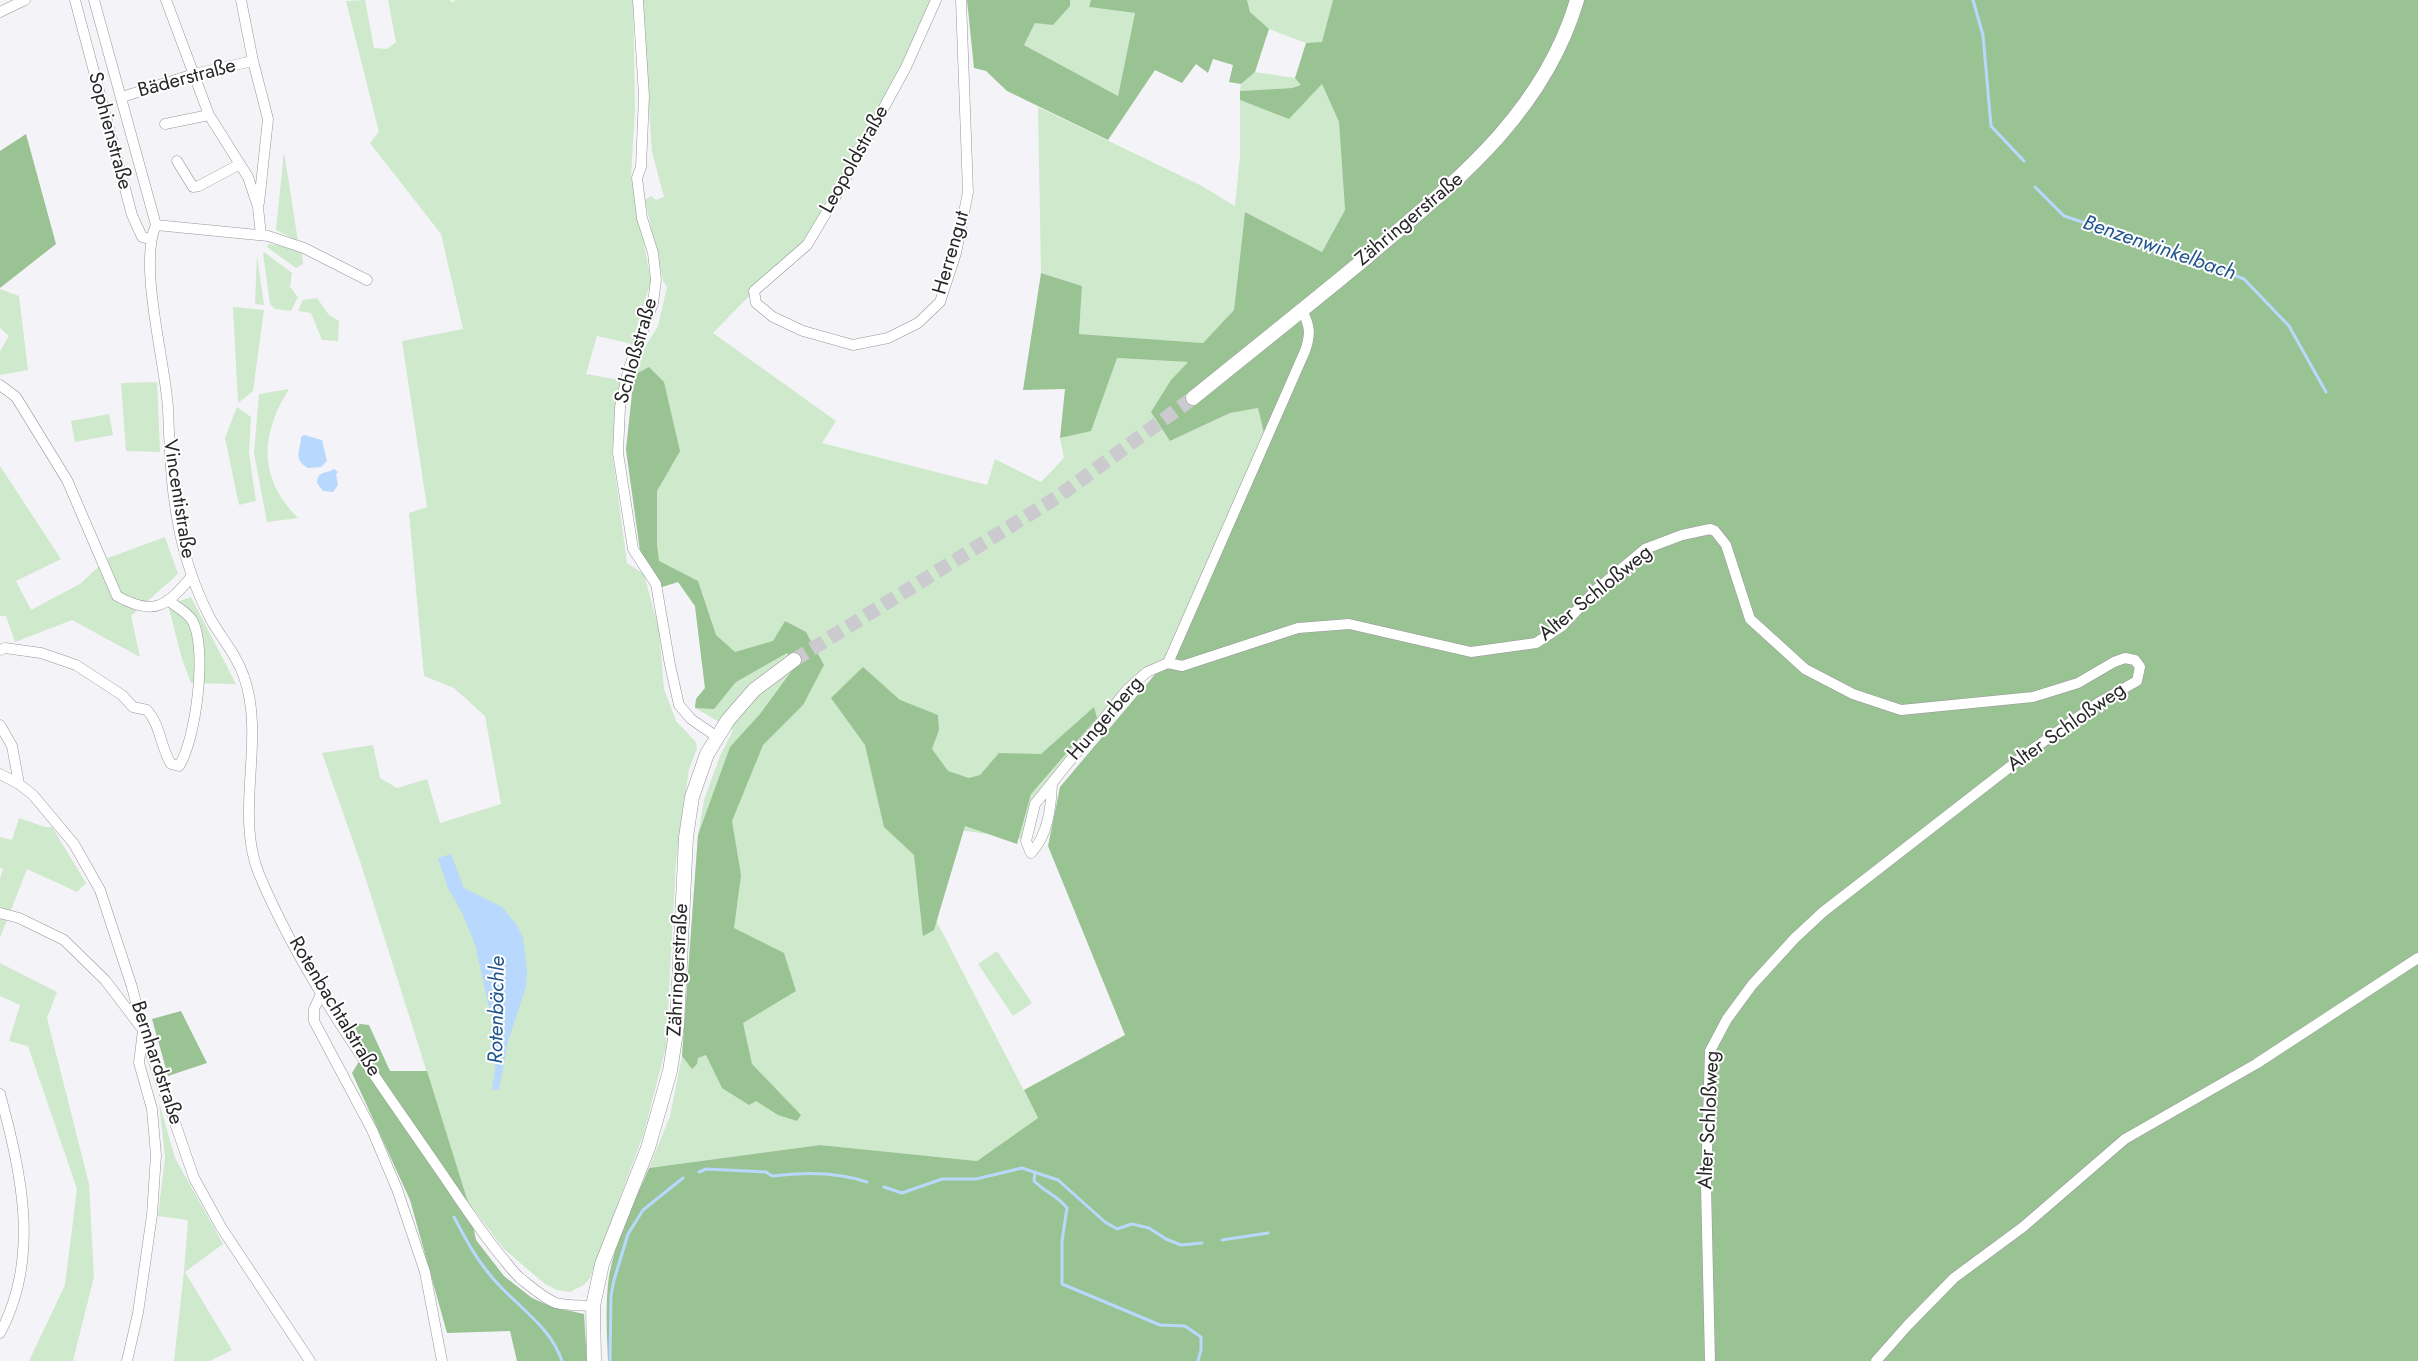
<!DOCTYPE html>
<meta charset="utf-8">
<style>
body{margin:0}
canvas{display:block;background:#f4f3f7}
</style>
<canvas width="2418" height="1361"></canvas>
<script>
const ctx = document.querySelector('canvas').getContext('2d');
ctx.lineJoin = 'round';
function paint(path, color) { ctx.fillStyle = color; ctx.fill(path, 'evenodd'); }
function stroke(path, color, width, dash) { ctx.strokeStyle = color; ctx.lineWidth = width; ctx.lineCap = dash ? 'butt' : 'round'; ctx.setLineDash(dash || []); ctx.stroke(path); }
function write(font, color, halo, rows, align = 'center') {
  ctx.font = font + ' Jost,sans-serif'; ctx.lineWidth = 4; ctx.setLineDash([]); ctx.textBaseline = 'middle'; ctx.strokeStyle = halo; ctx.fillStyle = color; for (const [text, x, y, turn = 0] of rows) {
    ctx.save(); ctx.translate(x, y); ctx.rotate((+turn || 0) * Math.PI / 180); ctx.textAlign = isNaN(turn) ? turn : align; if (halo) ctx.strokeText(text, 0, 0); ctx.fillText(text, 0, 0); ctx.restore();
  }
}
const green = new Path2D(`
 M365,0L374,48L387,49L396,42L388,0H450L451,2L457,1L451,0H633L635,108L631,177L651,281L632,344L597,336L586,374L620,380L612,451L627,563L644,574L659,630L664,689L676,721L696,742L697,749L689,769L676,861L666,1047L644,1133L590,1278L584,1285L570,1292L557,1290L545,1284L504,1249L468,1202L361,864L322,753L373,745L380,778L397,788L427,779L440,823L501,804L485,716L454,688L424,676L409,513L427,507L402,341L463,329L441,234L370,143L379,132L346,1Z
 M642,0H936L807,245L754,291L713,333L836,421L822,443L987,485L995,459L1041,482L1064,458L1060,438L1091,430L1116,358L1188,362L1171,380L1170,441L1230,413L1258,408L1264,433L1168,663L1147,672L1046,790L1026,841L1017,838L944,828L937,922L1038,1118L977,1161L820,1145L649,1168L670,1116L682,1056L698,835L704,800L720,756L733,730L695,708L696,699L705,688L695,606L678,582L662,587L626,449L634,375L645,347L658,326L667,287L663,281L645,200L651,196L656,200L664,197L652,152Z
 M1070,0H1091L1089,7L1135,13L1118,96L1024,45L1035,23L1070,6Z
 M1247,0H1333L1322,43H1306L1269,29L1250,12Z
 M1255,72L1295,78L1302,85L1292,88L1240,91L1241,84Z
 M1322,84L1339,122L1345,210L1322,252L1245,212L1234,310L1203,343L1079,334L1082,286L1041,273L1038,107L1200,185L1235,206L1240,156V100L1289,118Z
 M284,152L298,241L276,230Z
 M268,244L289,247L302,253L303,264L296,268L267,247Z
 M264,252L292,273L290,287L298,297L291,311L275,309L270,304L263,253Z
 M257,255L264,305L255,304Z
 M0,289L19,296L28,370L0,375V351L9,336L0,328Z
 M317,298L329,315L339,321L338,341L322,340L311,313L298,311L303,300Z
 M233,307L264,310L253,391L238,403Z
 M157,382L160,452L126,451L121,383Z
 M289,389C260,435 258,478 298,518L267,522L254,453L259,394Z
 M237,407L251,417L249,453L256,501L239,505L225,438Z
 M109,414L113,435L75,442L71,421Z
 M0,466L61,559L16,581L31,610L80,584L108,558L165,537L178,574L131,616L140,657L72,620L15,642L6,616H0Z
 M191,597L236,684L191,683L182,659L168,605Z
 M19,818L45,827H52L86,883L77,892L27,869L0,938V879L3,869L0,868V837L12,840Z
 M997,951L1032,1003L1013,1016L978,964Z
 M0,963L57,992L47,1018L89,1184L94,1277L73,1361H29L65,1285L77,1189L28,1046L9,1041L20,1005L0,996Z
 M159,1102L175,1158L223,1244L185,1272L232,1350L210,1361H174L184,1272L188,1220L158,1216L165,1157Z`);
const forest = new Path2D(`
 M967,0H1070V6L1053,25L1035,23L1024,45L1118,96L1135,13L1089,7L1091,0H1247L1250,12L1269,29L1255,72L1241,84L1229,82L1233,65L1213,59L1208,73L1196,64L1182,83L1155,70L1108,140L1007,91L986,71L974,68Z
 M1333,0H2418V1361H608C607,1333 605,1305 609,1276C616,1238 634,1203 649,1168L820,1145L977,1161L1038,1118L1024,1090L1125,1035L1048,846L1060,787L1173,653L1266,442L1258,408L1230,413L1170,441L1151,412L1171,380L1188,362L1117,358L1091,431L1060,438L1065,389L1023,390L1041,273L1082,286L1079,334L1203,343L1234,310L1245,212L1322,252L1345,210L1339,122L1322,84L1289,119L1240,100V91L1292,88L1301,85L1295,78L1306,43L1322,42Z
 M26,134L56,244L0,288V151Z
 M649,367L664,382L680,451L657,491V545L659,561L698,581L716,635L735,652L773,641L785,621L806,632L824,665L803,705L763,745L732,821L741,875L734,928L784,953L796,991L743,1023L752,1064L801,1115L797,1121L778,1115L756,1101L749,1105L722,1088L706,1055L698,1058L697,1064L692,1069L682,1056L698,835L730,747L760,714L796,665L787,653L736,682L714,709L695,708L696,699L705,688L695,606L678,582L662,587L640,551L626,450L634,375Z
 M863,667L900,700L938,715L939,730L932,749L948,771L969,778L980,775L999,753L1041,754L1094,707L1097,718L1031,794L1017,844L965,826L934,930L923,936L914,855L884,827L865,745L831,698Z
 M181,1011L207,1063L168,1076L152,1019Z
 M353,1023L369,1025L390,1071H427L468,1202L476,1240L504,1276L532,1298L552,1307L584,1314L587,1361H517L510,1331L447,1333L410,1200L352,1073L366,1050Z`);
const water = new Path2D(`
 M304,435L322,440L327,461L321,467L308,468C292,459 301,450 301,437Z
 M334,469L338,472L336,474L338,485L333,492L323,491L317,483C318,470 327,474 334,469Z
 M451,854L464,888L502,907L517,925L523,938L527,970L526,987L508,1041L499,1090H492L495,1070L492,1021L475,944L462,913L448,888L438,858Z`);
const stream = new Path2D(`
 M1973,0L1983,35L1991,126L2024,161
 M2035,187L2064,216L2190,257L2244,279L2289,326L2326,392
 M699,1172L706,1169L766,1172L772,1176C803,1172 838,1172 867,1182
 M1035,1172L1034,1181C1045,1192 1058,1196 1067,1208L1062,1241V1284L1160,1325L1185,1326L1201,1337V1350L1198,1361
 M884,1187L902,1193L942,1179H976L1022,1168L1058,1180L1105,1222L1117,1229L1132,1224L1149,1228L1166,1239L1181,1245L1202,1243
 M454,1217C467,1242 479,1264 498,1284C521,1309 551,1328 562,1361
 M1222,1240L1268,1233
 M610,1361L611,1296L614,1280L628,1234L643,1210L683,1178`);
const secondaryTunnel = new Path2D(`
 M794,660L1056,498L1193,398`);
const street = new Path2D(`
 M75,0L132,215L142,237L150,239
 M94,0L156,225C138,264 165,361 168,408C170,464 172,519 191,573C196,588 203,604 210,618C221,638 237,655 244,677C266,739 234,812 259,874C304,981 374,1074 439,1169C459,1198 478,1228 500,1255C507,1263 513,1272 520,1278C530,1286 545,1299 556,1303C567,1306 582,1305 593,1306
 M166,0L209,115L248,177L258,207L261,235
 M241,0L253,61L268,119L259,203
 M638,0L644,96L641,167L637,178L642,218L653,253L656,280L653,303L628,371L620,407L618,453L633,549L656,584L670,665L679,705L691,719L717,737
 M936,0L906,67L832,203L807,245L754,291L756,303L773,317L803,331L853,345L888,338L918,323L940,302L956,253L968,192L961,0
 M0,12L25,0
 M122,97L194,74L253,61
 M165,124L209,115
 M177,161L193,187L199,186L240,164
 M156,225L268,236L304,248L367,280
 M0,385L16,397L67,480L117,596C154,617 167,606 192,576
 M0,650L5,648L41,653L76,665L122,695L133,707L147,710C161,726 160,746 171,764L179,766C196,740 208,647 192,620C187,612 175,606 168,600
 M1168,663L1182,666L1298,628L1349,624L1471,652L1536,643L1562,626L1598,588L1645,549L1682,535L1710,529L1715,531L1726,545L1750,619L1805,669L1853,694L1901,710L2033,697L2078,683L2114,662L2125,658L2135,660L2140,667L2137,681L2098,703L2033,749L1823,912L1795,938L1752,985L1727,1019L1710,1051L1706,1186L1710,1361
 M1168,663L1305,351C1311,334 1310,326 1302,310
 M0,725L12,746L19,784
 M0,774L19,784L33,795L74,844L100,890L132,987L143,1030L194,1178L221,1227L310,1361
 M1052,784C1051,808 1048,835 1031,853L1026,841L1035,804L1127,690L1147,672L1168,663
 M0,913L19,918L64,940L105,980L143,1030L139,1063L152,1109L156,1155L152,1215L138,1313L127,1361
 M321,994L314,1009V1021L372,1130L397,1189L425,1272L442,1361
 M0,1094C21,1172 41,1257 0,1333
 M1876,1361L1907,1326L1954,1278L2023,1227L2125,1139L2256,1064L2418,958`);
const secondary = new Path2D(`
 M1193,398C1251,351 1309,305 1367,257C1454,183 1543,115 1577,0
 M594,1361L593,1306L602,1264L648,1148L670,1071L677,1026L686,837L692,797L707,754L728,720L754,690L794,660`);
const streetNames = [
 ["Bäderstraße",187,79,-15],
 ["Sophienstraße",109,131,75],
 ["Leopoldstraße",855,160,-61],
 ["Zähringerstraße",1410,220,-40],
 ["Herrengut",952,253,-74],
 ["Schloßstraße",637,351,-74],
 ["Vincentistraße",178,499,81],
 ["Alter Schloßweg",1596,594,-39],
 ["Hungerberg",1106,719,-49],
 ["Alter Schloßweg",2067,728,-35],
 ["Zähringerstraße",679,970,-87],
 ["Rotenbachtalstraße",334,1007,59],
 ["Bernhardstraße",156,1063,72],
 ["Alter Schloßweg",1710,1120,-87]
];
const waterNames = [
 ["Benzenwinkelbach",2159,249,19],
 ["Rotenbächle",498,1010,-89]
];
paint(green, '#cfe9cc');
paint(forest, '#9ac394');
paint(water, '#b8d8fd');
stroke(stream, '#b8d8fd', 3);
stroke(secondaryTunnel, '#cbcace', 14, [14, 7]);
stroke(street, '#97969a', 11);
stroke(secondary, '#97969a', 15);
stroke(street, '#fff', 10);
stroke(secondary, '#fff', 14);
write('20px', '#272728', '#fff', streetNames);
write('italic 21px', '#20558d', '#fff', waterNames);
</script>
